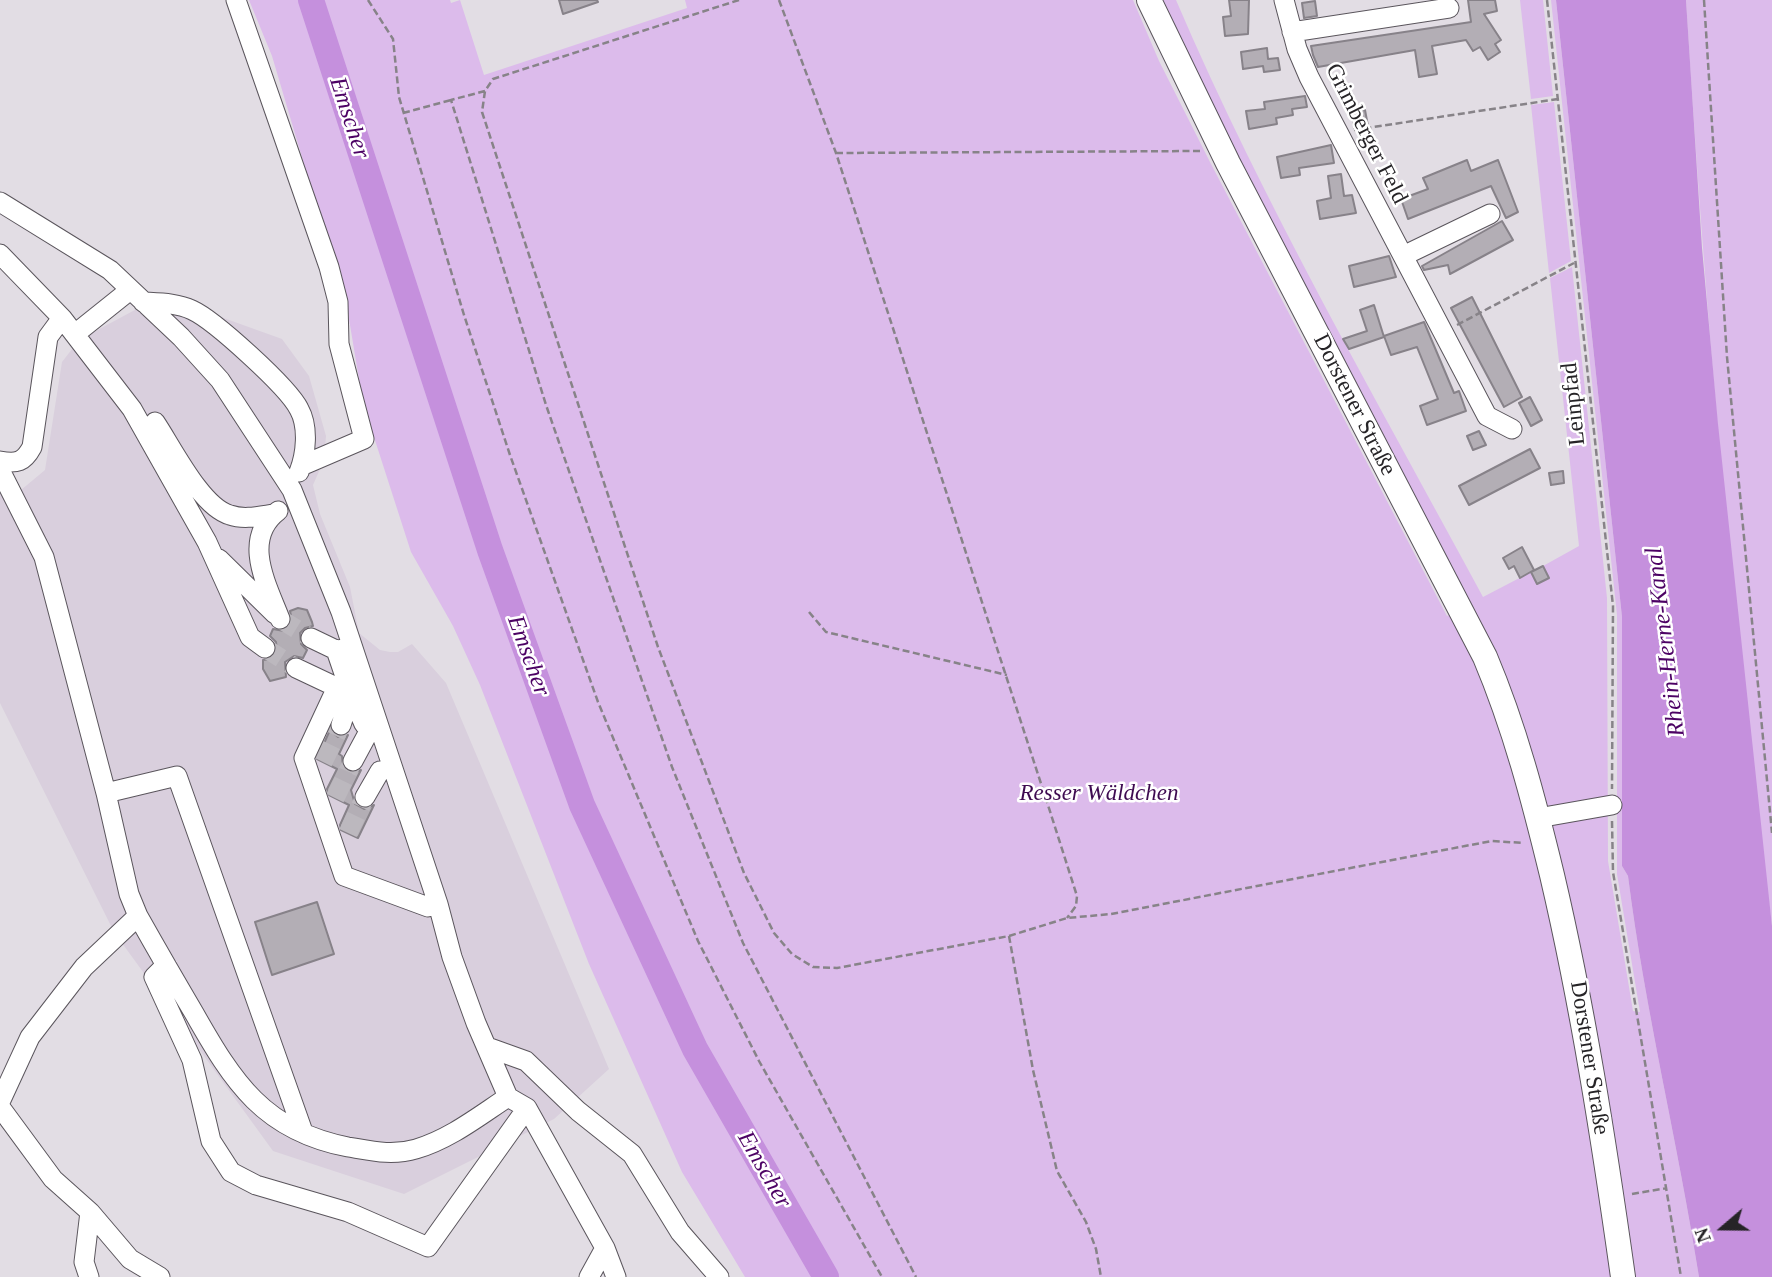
<!DOCTYPE html>
<meta charset="utf-8">
<style>
body{margin:0}
#map{position:relative;width:1772px;height:1277px;overflow:hidden;background:#e2dde4;font-family:"Times New Roman",serif}
canvas{display:block}
.north{position:absolute;left:1688px;top:1193px;width:70px;height:70px;-webkit-text-stroke:5px #fff;paint-order:stroke;rotate:250deg;font-size:19px;font-weight:700;line-height:28px;text-align:center;color:#262427}
.north::after{content:'';display:block;margin:auto;width:24px;height:32px;background:#262427;clip-path:polygon(50% 0,100% 100%,50% 72%,0 100%)}
</style>
<div id="map">
<canvas width="1772" height="1277"></canvas>
<div class="north">N</div>
</div>
<script>
const ctx = document.querySelector('canvas').getContext('2d');
ctx.lineJoin = 'round';
function paint(path, color) { ctx.fillStyle = color; ctx.fill(path, 'evenodd'); }
function stroke(path, color, width, dash) { ctx.strokeStyle = color; ctx.lineWidth = width; ctx.lineCap = dash ? 'butt' : 'round'; ctx.setLineDash(dash || []); ctx.stroke(path); }
function write(font, color, halo, rows, align = 'center') {
  ctx.font = font + ' "Times New Roman",serif'; ctx.lineWidth = 5; ctx.setLineDash([]); ctx.textBaseline = 'middle'; ctx.strokeStyle = halo; ctx.fillStyle = color; for (const [text, x, y, turn = 0] of rows) {
    ctx.save(); ctx.translate(x, y); ctx.rotate((+turn || 0) * Math.PI / 180); ctx.textAlign = isNaN(turn) ? turn : align; if (halo) ctx.strokeText(text, 0, 0); ctx.fillText(text, 0, 0); ctx.restore();
  }
}
const built = new Path2D(`
 M177,295L218,316L282,339L309,376L326,436L324,460L313,485L320,514L350,587L359,633L380,650L390,652H398L412,644L446,683L609,1069L554,1119L404,1194L273,1151L114,932L0,703V459L21,490L45,470L62,362L79,340L146,304Z`);
const green = new Path2D(`
 M249,0H450L451,3L460,0L484,75L687,8L685,0H1133L1159,61L1211,164L1447,616L1467,606L1296,276L1159,0H1176C1264,206 1377,400 1483,597L1531,572L1537,584L1548,578L1543,566L1579,546L1550,278L1572,267L1607,598L1608,861L1633,1011L1640,1012L1617,874V615L1551,0H1556L1622,617V866L1628,876C1645,1011 1678,1143 1699,1277H745L682,1172L589,964L480,685L453,626L411,552L363,403L348,313L272,56Z
 M1520,0H1543L1553,96L1531,99Z
 M1686,0H1772V926C1732,619 1705,309 1686,0Z
 M1554,102L1571,261L1549,273L1531,105Z`);
const water = new Path2D(`
 M1556,0H1686L1702,248L1718,424L1772,926V1277H1699C1678,1143 1645,1011 1628,876L1622,866V617Z`);
const river = new Path2D(`
 M311,0L490,550L582,805L695,1049L826,1277`);
const building = new Path2D(`
 M559,0H597L598,2L563,14Z
 M1229,0H1249L1248,34L1225,36L1223,17L1231,16Z
 M1468,0H1495L1497,11L1484,14L1501,40L1495,44L1500,52L1488,60L1480,47L1473,51L1466,40L1432,46L1437,74L1419,77L1415,50L1318,67L1313,55L1311,46L1471,22Z
 M1315,1L1317,16L1304,18L1302,3Z
 M1267,48L1268,59L1278,58L1280,70L1264,72L1263,66L1243,69L1241,52Z
 M1305,96L1307,107L1292,109L1293,115L1276,118L1277,124L1249,129L1246,111L1265,109L1264,102Z
 M1365,110L1368,126L1354,128L1352,112Z
 M1331,145L1334,163L1299,168L1300,175L1281,178L1277,157Z
 M1467,160L1471,171L1498,160L1518,212L1506,218L1491,186L1408,219L1401,199L1428,189L1423,178Z
 M1341,174L1344,196L1352,195L1356,213L1320,219L1317,201L1331,198L1328,176Z
 M1502,221L1513,240L1450,274L1448,265L1424,270L1422,266Z
 M1389,256L1396,277L1354,287L1349,266Z
 M1472,297L1522,397L1504,407L1451,308Z
 M1374,305L1384,337L1349,349L1343,339L1367,331L1360,310Z
 M1424,322L1454,393L1459,391L1466,411L1427,425L1420,406L1438,399L1417,347L1391,355L1384,336Z
 M1530,397L1542,420L1531,426L1519,403Z
 M1479,431L1486,445L1473,450L1467,436Z
 M1530,449L1540,468L1469,505L1459,486Z
 M1563,471L1564,483L1551,485L1549,473Z
 M1522,547L1534,570L1520,578L1514,566L1509,569L1503,558Z
 M1543,566L1549,578L1537,584L1531,572Z
 M298,608L307,610L312,622L313,626L305,628L300,633L301,644L307,650L303,658L294,656L285,662L286,677L270,681L263,669V660L271,659L277,650L276,642L270,636L273,629L284,631L289,627L292,620L290,611Z
 M330,730L338,737L348,735L339,754L342,756L343,768L353,773L361,770L351,790L355,804L364,809L374,805L358,838L341,830L340,825L349,805L329,795L327,789L337,769L317,759Z
 M317,902L334,954L272,975L255,922Z`);
const minorTunnel = new Path2D(`
 M280,619L311,638
 M265,648L296,668
 M323,762L341,725
 M335,798L353,761
 M348,833L365,797`);
const path = new Path2D(`
 M368,0L393,39L399,97L464,315L510,455L598,702L698,941L759,1061L882,1277
 M739,0L493,79L485,91L482,112L658,647L744,873L774,933L792,954L813,967L837,968L1009,936L1067,918L1111,914L1465,846L1492,841L1524,843
 M779,0L836,153L1047,802L1077,896L1076,906L1067,918
 M1547,0L1613,606L1612,789
 M1704,0L1727,357L1772,833
 M485,91L451,100L546,405L672,767L743,943L916,1277
 M403,113L451,100
 M1354,130L1558,99
 M836,153L1201,151
 M1457,325L1574,263
 M809,612L826,632L1007,675
 M1612,821L1613,872L1681,1277
 M1009,936L1033,1070L1057,1171L1086,1222L1096,1249L1101,1277
 M1632,1194L1667,1188`);
const minor = new Path2D(`
 M236,0L329,267L338,302L339,344L364,439L301,466
 M1284,0L1297,49L1309,77L1487,416L1512,429
 M1292,32L1449,8
 M0,202L110,270L181,337L220,380L292,490L341,612L438,904L452,957L476,1023L508,1097L527,1108L605,1248L616,1277
 M0,254L62,318L132,409L207,542L250,637L265,648
 M1403,256L1490,214
 M143,302C160,303 177,303 192,310C214,320 288,387 299,409C309,427 306,454 299,472
 M75,334L130,290
 M155,422C172,447 201,507 230,515C244,520 260,516 274,514
 M0,461C17,464 24,462 32,447L48,337L62,318
 M0,470L44,557L106,793L129,894L138,916C156,948 175,981 194,1013C233,1082 264,1131 348,1147C372,1151 392,1156 416,1149C450,1139 479,1116 508,1097
 M278,511C241,539 267,585 280,619
 M219,559L275,614
 M311,638L336,650L346,649
 M336,650L351,694L341,725
 M296,668L351,694L364,724
 M338,685L304,758L344,876L428,907L438,904
 M353,761L367,735
 M106,793L177,776L303,1132
 M365,797L380,771
 M1538,818L1612,805
 M166,965L154,977L192,1060L211,1141L231,1172L256,1185L348,1212L428,1247L527,1108
 M487,1047L526,1061L578,1111L632,1154L680,1232L719,1277
 M0,1102L30,1037L84,967L138,916
 M0,1107L53,1179L90,1212L130,1259L160,1277
 M89,1277L84,1262L90,1212
 M589,1277L605,1248`);
const major = new Path2D(`
 M1149,0L1228,163L1485,657C1515,728 1534,801 1552,875C1583,1007 1604,1142 1623,1277`);
const streetNames = [
 ["Grimberger Feld",1366,134,63],
 ["Leinpfad",1574,404,-96],
 ["Dorstener Straße",1354,405,63],
 ["Dorstener Straße",1589,1058,81]
];
const parkNames = [
 ["Resser Wäldchen",1099,794]
];
const waterNames = [
 ["Emscher",349,118,72],
 ["Rhein-Herne-Kanal",1666,642,-97],
 ["Emscher",528,656,70],
 ["Emscher",764,1170,60]
];
paint(built, '#d9cfdd');
paint(green, '#dcbbeb');
paint(water, '#c590dd');
stroke(river, '#c590dd', 26);
paint(building, '#b3aeb5');
stroke(building, '#878289', 2);
stroke(minorTunnel, '#bcb8be', 19, [19, 10]);
stroke(minor, '#5a555c', 21);
stroke(major, '#5a555c', 26);
stroke(path, '#878388', 2.5, [7, 3.5]);
stroke(minor, '#fff', 19);
stroke(major, '#fff', 24);
write('23px', '#262427', '#fff', streetNames);
write('italic 23px', '#3e0b51', '#fff', parkNames);
write('italic 24px', '#4c0264', '#fff', waterNames);
</script>
